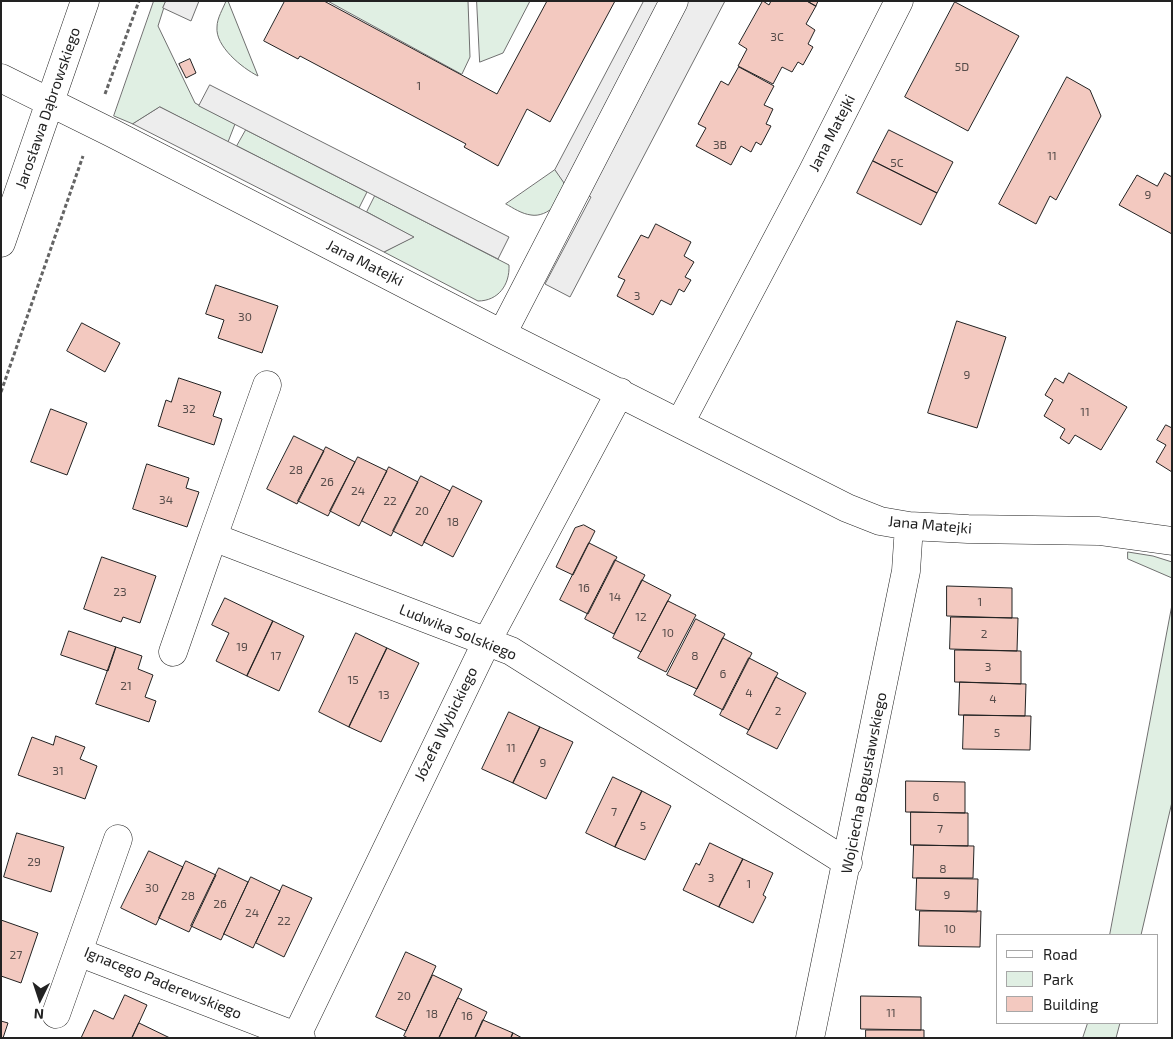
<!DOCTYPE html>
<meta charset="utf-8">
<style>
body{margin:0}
#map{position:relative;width:1173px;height:1039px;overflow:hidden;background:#fff;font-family:"Exo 2",sans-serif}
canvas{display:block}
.frame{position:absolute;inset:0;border:2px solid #222;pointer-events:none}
.legend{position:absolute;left:996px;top:934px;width:162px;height:90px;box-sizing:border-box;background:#fff;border:1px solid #a7a7a7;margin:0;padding:6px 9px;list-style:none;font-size:15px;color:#222}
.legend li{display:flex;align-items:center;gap:10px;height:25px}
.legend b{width:25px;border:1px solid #a7a7a7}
.north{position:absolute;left:15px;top:974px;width:50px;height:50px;-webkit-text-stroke:4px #fff;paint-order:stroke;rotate:184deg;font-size:14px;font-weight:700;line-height:20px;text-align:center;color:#222}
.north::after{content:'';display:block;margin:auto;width:18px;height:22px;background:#222;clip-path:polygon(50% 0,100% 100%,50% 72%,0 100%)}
</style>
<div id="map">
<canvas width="1173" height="1039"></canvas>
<div class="frame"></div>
<ul class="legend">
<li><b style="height:6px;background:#fff"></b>Road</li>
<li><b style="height:14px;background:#e0efe3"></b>Park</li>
<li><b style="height:14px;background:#f3c9c0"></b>Building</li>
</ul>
<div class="north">N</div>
</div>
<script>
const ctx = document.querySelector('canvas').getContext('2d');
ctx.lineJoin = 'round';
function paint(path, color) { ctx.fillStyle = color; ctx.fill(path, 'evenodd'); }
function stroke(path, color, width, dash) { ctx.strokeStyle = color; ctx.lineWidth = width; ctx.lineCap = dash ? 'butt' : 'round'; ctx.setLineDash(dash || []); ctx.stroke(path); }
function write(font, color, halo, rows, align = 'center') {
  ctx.font = font + ' "Exo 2",sans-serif'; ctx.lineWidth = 4; ctx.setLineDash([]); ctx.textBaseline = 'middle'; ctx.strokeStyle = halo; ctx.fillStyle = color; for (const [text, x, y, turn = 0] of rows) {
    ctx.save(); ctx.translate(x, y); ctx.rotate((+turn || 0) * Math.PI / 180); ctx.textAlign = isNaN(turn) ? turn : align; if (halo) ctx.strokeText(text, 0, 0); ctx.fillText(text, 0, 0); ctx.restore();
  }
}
const green = new Path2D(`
 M154,1H166L158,26L195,103L235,124L228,142L160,107L133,124L114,116Z
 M226,1H228L258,76C242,68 215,46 217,27C217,18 223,9 226,1Z
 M328,1H468L470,57L462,74Z
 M477,1H530L503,53L480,62Z
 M246,130L367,192L359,208L237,146Z
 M555,170C558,173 563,179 564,183C567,199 547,218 531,215C522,214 513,208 506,204Z
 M375,196L509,265C510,285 498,301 478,301L384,252L413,237L367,212Z
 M1128,552L1153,556L1172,562V578L1128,559Z
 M1172,605V802L1141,935H1110Z
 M1088,1023H1120L1116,1038H1083Z`);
const parking = new Path2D(`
 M166,1H199L191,21L163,8Z
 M644,1H725L570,297L545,284L591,197L564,183L555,170Z
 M210,85L509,237L498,259L199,106Z
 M160,107L359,208L414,237L384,252L133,124Z`);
const building = new Path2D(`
 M285,1H324L497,94L547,1H615L550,122L527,109L498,166L464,147L466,144L300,56L298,59L264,41Z
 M763,1L769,5L771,1H807L816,6L806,24L815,30L808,44L813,47L803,65L798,62L792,72L782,67L773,84L738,66L747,49L739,44Z
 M807,1H818L816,6Z
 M955,2L1019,36L968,131L905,97Z
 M190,59L196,73L186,78L179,64Z
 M739,67L774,86L764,105L773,109L766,124L771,126L761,145L756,142L751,152L741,146L731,165L696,146L706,128L698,124L721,81L728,85Z
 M1067,77L1090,90L1101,116L1056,200L1050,196L1036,224L999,204Z
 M889,130L953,162L937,193L873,161Z
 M873,161L937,193L921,225L857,193Z
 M1165,173L1172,177V234L1119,205L1137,175L1157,186Z
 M656,224L691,242L684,256L694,262L685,277L691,280L684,292L679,289L671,305L661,300L653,315L617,296L625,280L618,277L641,235L648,238Z
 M216,285L278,306L262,353L218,338L224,320L206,314Z
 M957,321L1006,337L977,428L928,413Z
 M82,323L120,343L105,372L67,351Z
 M1069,373L1127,407L1101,450L1075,435L1069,444L1060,438L1065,429L1044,416L1053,400L1045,395L1055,378L1063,383Z
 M179,378L221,392L213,416L222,419L214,445L158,426L166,400L171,402Z
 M51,409L87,423L67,475L31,462Z
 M1166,425L1172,428V472L1156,462L1166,445L1157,440Z
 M294,436L324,451L297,504L267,489Z
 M326,447L355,462L328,516L298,501Z
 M358,457L387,471L359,526L330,511Z
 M147,464L189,478L186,488L199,492L187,527L133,509Z
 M389,467L418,482L391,536L362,521Z
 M421,476L450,491L422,546L393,531Z
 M453,486L482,501L453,557L424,542Z
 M584,525L595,531L573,575L556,567L575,528Z
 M589,543L617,557L588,614L560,600Z
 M102,557L156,576L140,623L123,617L121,622L84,609Z
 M615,560L645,575L614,634L585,619Z
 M642,580L671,595L641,652L613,638Z
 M947,586L1012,588V618L947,616Z
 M225,598L273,621L247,676L216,661L229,633L212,625Z
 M668,601L696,615L666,672L638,658Z
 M951,617L1018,618L1017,651L950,649Z
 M696,619L725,634L697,689L667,675Z
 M273,621L304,636L279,691L247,676Z
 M69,631L116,647L108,671L61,655Z
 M356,633L387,648L349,727L319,712Z
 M723,638L752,653L723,710L694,695Z
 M116,647L142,656L138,669L153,675L145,697L156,701L149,722L96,704Z
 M387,648L419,663L381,742L349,727Z
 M955,650L1021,651V684L955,682Z
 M749,658L778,673L749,730L720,715Z
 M776,677L806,693L777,749L747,734Z
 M960,682L1026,684L1025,716L959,715Z
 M509,712L540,727L513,783L482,769Z
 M964,715L1031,716L1030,750L963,749Z
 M540,727L573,742L546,799L513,783Z
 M56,736L85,747L80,759L97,766L85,799L18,775L32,737L53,745Z
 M613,777L642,791L615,847L586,833Z
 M906,781L965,782V813L906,812Z
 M642,791L671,806L645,860L615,847Z
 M911,812L968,813V846L911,845Z
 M17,833L64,847L51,892L4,877Z
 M710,843L743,859L719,907L683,890L696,863L699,865Z
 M914,845L974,846L973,878H913Z
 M149,851L183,867L156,925L121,908Z
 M743,859L773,873L763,895L766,897L753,923L719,907Z
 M186,861L216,875L189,932L159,918Z
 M219,868L248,882L221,940L191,926Z
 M251,877L280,891L253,948L224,934Z
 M917,878L978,879L977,912L916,910Z
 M283,885L312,898L284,957L256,943Z
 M920,911H981L980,947L919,946Z
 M1,920L38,933L21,983L1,976Z
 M406,952L436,966L406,1031L376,1017Z
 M433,975L462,989L439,1038H408L404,1036Z
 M125,995L147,1005L132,1038H81L94,1010L113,1019Z
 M861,996L921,997V1030L861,1029Z
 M458,998L487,1012L475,1038H439Z
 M483,1020L513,1033L511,1038H475Z
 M1,1021L8,1023L3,1038H1Z
 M139,1023L170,1038H132Z
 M866,1030H924V1038H866Z
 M513,1033L522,1038H511Z`);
const path = new Path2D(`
 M105,94L139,1
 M1,392L83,156`);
const minor = new Path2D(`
 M1,78L112,133L502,334L847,508L880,521L909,526L968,529L1099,531L1172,541
 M1,243L85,1
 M502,334L674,1
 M267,385L213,537L511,651L848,863
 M680,423L812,173L899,1
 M173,652L213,537
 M118,839L78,952L301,1038
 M56,1014L78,952
 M297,1035L487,641L620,392
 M810,1038L906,571L909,526`);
const numberNames = [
 ["3C",777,37],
 ["5D",962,67],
 ["1",419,86],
 ["3B",720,145],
 ["11",1052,156],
 ["5C",897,163],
 ["9",1148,195],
 ["3",637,296],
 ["30",245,317],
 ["9",967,375],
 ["32",189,409],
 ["11",1085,412],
 ["28",296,470],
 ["26",327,482],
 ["24",358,491],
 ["34",166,500],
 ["22",390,501],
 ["20",422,511],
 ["18",453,522],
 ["16",584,588],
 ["23",120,592],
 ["14",615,597],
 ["1",980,602],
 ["12",641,617],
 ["10",668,633],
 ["2",984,634],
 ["19",242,647],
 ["17",276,656],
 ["8",695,656],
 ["3",988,667],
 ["6",723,674],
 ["15",353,680],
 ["21",126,686],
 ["4",749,693],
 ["13",384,695],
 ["4",993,699],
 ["2",778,711],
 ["5",997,733],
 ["11",511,748],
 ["9",543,763],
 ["31",58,771],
 ["6",936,797],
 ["7",614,812],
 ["5",643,826],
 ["7",940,829],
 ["29",34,862],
 ["8",943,869],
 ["3",711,878],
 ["1",749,884],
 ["30",152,888],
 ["9",947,895],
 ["28",188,896],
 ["26",220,904],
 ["24",252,913],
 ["22",284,921],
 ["10",950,929],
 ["27",16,955],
 ["20",404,996],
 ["11",891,1013],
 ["18",432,1014],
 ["16",467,1016]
];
const streetNames = [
 ["Jarosława Dąbrowskiego",48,108,-71],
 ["Jana Matejki",832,133,-63],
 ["Jana Matejki",365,263,27],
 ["Jana Matejki",930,525,5],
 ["Ludwika Solskiego",458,632,22],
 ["Józefa Wybickiego",446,724,-64],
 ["Wojciecha Bogusławskiego",864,783,-79],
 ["Ignacego Paderewskiego",163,983,22]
];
paint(green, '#e0efe3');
stroke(green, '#6f6f6f', 1);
paint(parking, '#ededed');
stroke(parking, '#6f6f6f', 1);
paint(building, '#f3c9c0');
stroke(building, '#222', 1);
stroke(minor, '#222', 29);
stroke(path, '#646464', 3, [4, 2.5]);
stroke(minor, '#fff', 28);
write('12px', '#564c4a', null, numberNames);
write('15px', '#222', '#fff', streetNames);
</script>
